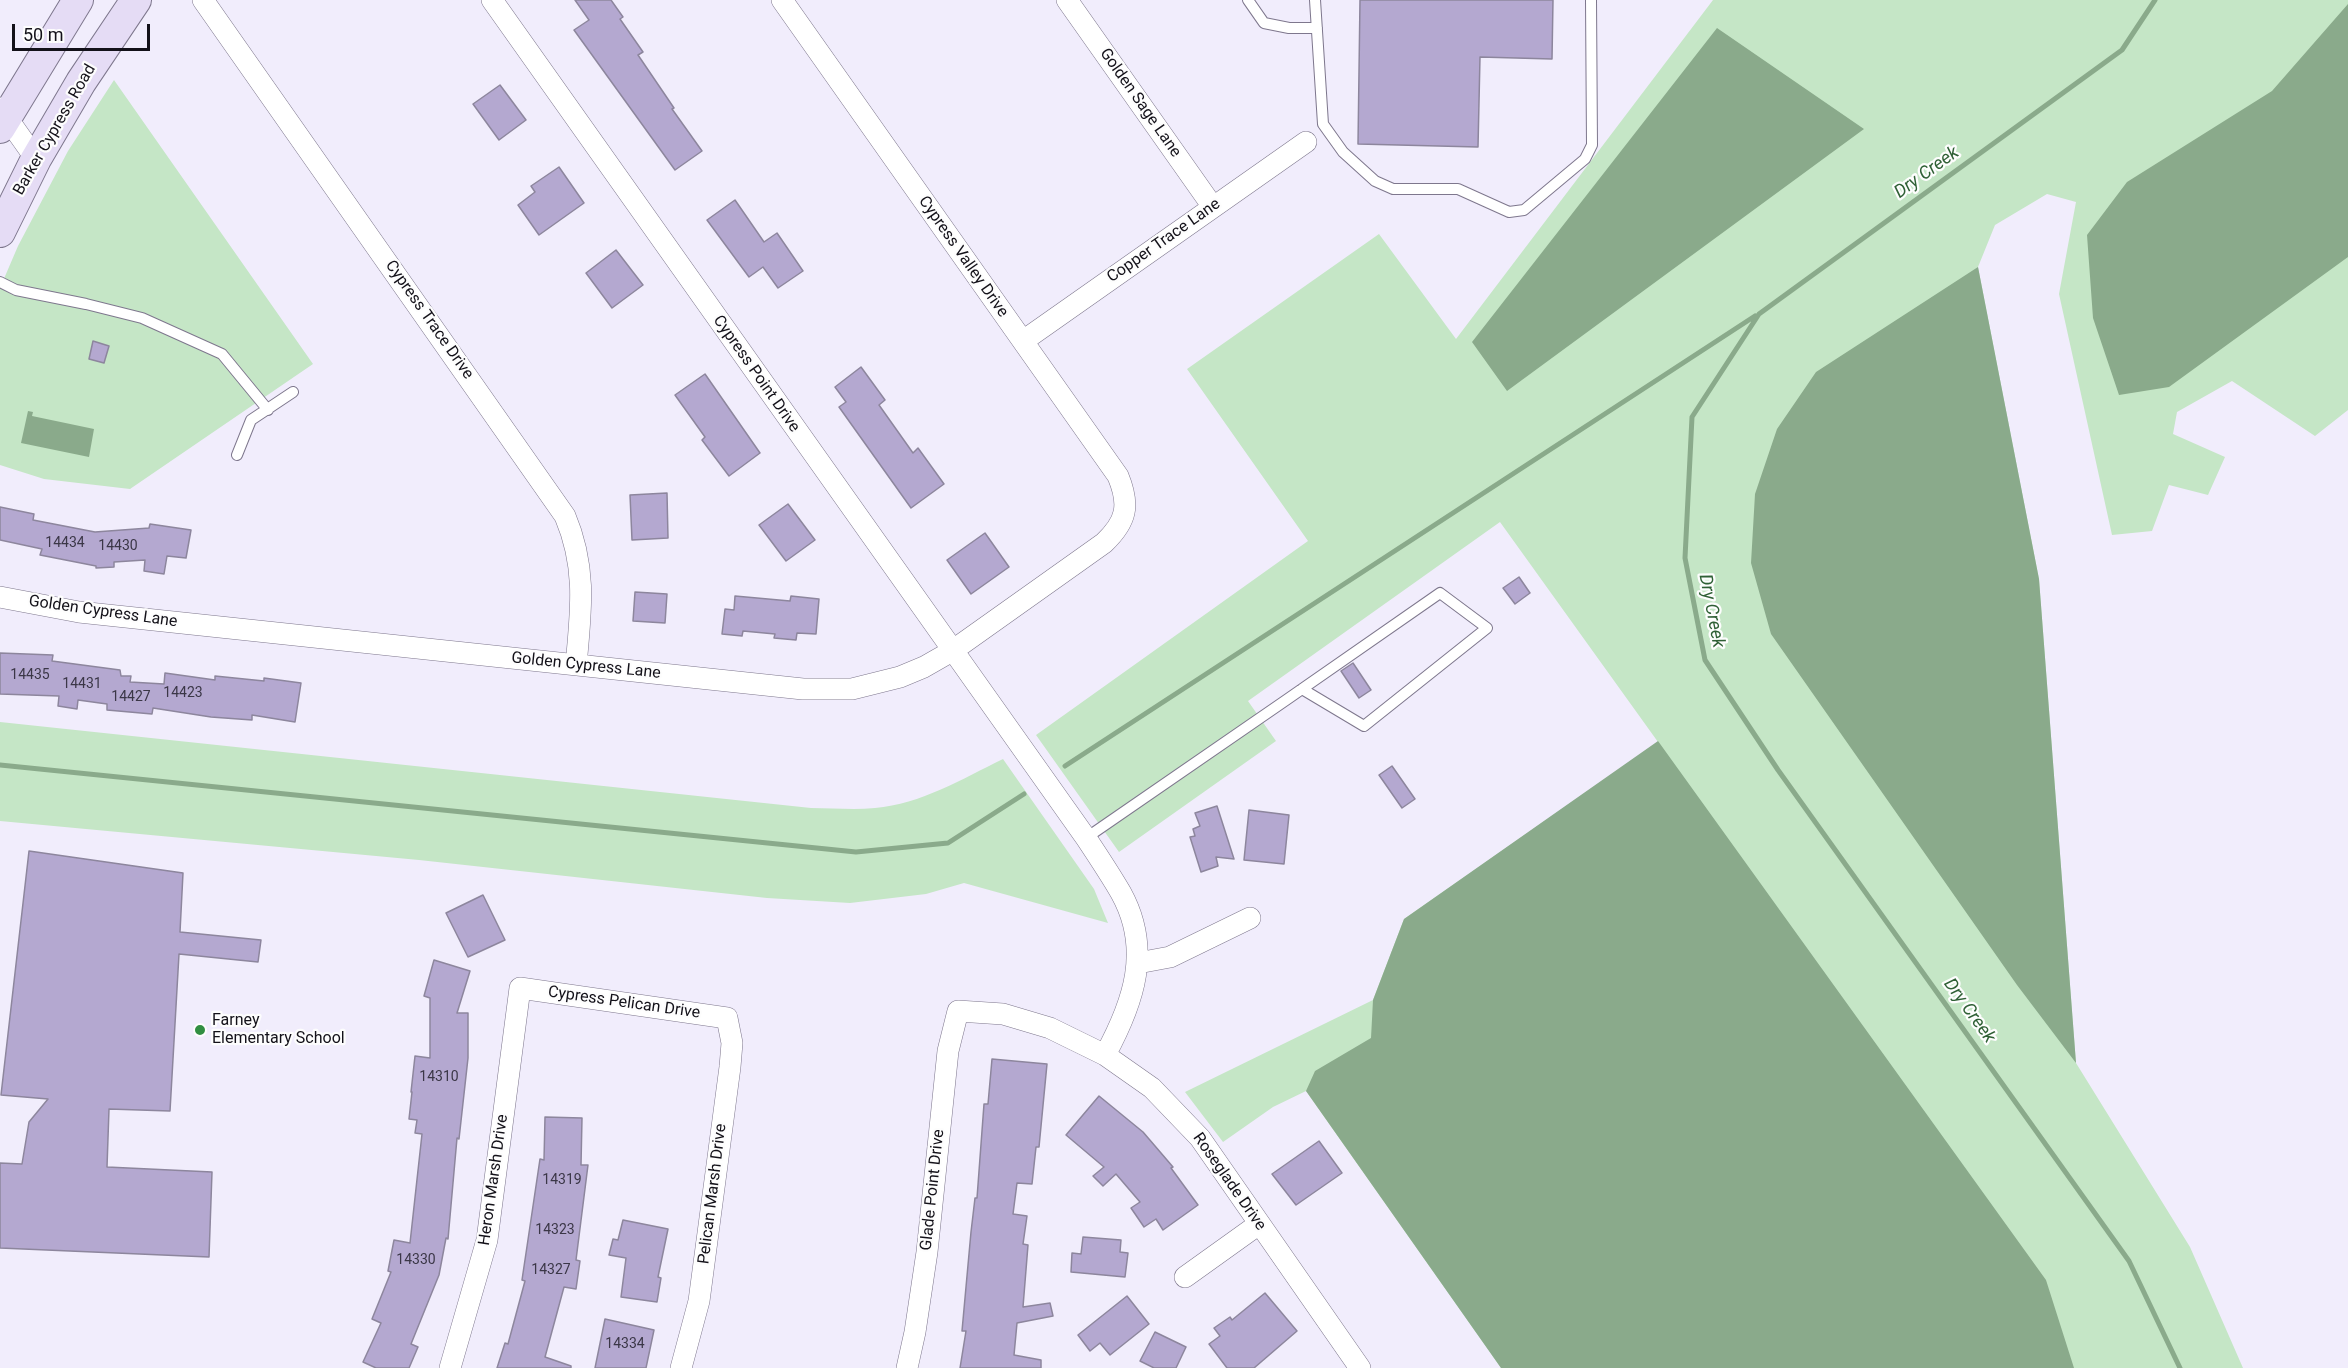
<!DOCTYPE html>
<style>
body{margin:0}
#map{position:relative;width:2348px;height:1368px;overflow:hidden;background:#f1edfc;font-family:Roboto,sans-serif}
canvas{display:block}
.scale{position:absolute;left:12px;top:24px;width:138px;height:27px;box-sizing:border-box;border:3px solid #131119;border-top:0;padding-left:8px;font-size:18px;line-height:21px;white-space:nowrap;color:#131119;-webkit-text-stroke:4px #fdfdfd;paint-order:stroke}
</style>
<div id="map">
<canvas width="2348" height="1368"></canvas>
<div class="scale">50 m</div>
</div>
<script>
const ctx = document.querySelector('canvas').getContext('2d');
ctx.lineJoin = 'round';
function paint(path, color) { ctx.fillStyle = color; ctx.fill(path, 'evenodd'); }
function stroke(path, color, width, dash) { ctx.strokeStyle = color; ctx.lineWidth = width; ctx.lineCap = dash ? 'butt' : 'round'; ctx.setLineDash(dash || []); ctx.stroke(path); }
function write(font, color, halo, rows, align = 'center') {
  ctx.font = font + ' Roboto,sans-serif'; ctx.lineWidth = 4.5; ctx.setLineDash([]); ctx.textBaseline = 'middle'; ctx.strokeStyle = halo; ctx.fillStyle = color; for (const [text, x, y, turn = 0] of rows) {
    ctx.save(); ctx.translate(x, y); ctx.rotate((+turn || 0) * Math.PI / 180); ctx.textAlign = isNaN(turn) ? turn : align; if (halo) ctx.strokeText(text, 0, 0); ctx.fillText(text, 0, 0); ctx.restore();
  }
}
const green = new Path2D(`
 M1713,0H2348V410L2315,436L2232,381L2177,412L2173,434L2225,457L2208,495L2169,485L2152,531L2112,535L2059,294L2076,202L2047,194L1995,225L1978,267L2039,579L2076,1063L2190,1247L2243,1368H1501L1306,1091L1273,1107L1223,1142L1185,1092L1373,1000L1404,919L1658,742L1500,522L1248,701L1276,741L1119,852L1036,735L1308,541L1187,369L1379,234L1456,339Z
 M114,80L313,364L130,489L44,479L0,465V288L18,246L68,151Z
 M0,722L811,808C832,808 854,810 875,808C921,804 962,779 1003,759L1094,889L1108,923L964,883L926,894L850,903L767,898L419,860L0,821Z`);
const water = new Path2D(`
 M2348,4V257L2169,387L2119,395L2093,318L2087,235L2127,182L2272,91Z
 M1717,28L1864,129L1507,391L1472,342Z
 M1978,267L2039,579L2076,1063L2017,985L1771,634L1751,563L1755,494L1777,429L1816,372Z
 M28,411L33,412L32,416L94,429L89,457L21,443Z
 M1658,741L2046,1280L2074,1368H1501L1306,1091L1315,1071L1371,1038L1373,1000L1404,919Z`);
const stream = new Path2D(`
 M2155,0L2122,50L1759,314L1692,417L1685,558L1705,660L1778,770L2129,1261L2180,1368
 M0,765L856,852L948,843L1024,794
 M1065,766L1755,316`);
const building = new Path2D(`
 M575,0H611L623,17L620,19L643,52L638,55L674,108L672,109L702,151L675,170L574,30L589,20Z
 M1360,0H1553L1552,59L1480,57L1478,147L1358,144Z
 M500,85L526,120L499,140L473,104Z
 M559,167L584,203L539,235L518,205L535,192L531,186Z
 M735,200L764,242L777,233L803,271L778,288L763,267L749,277L707,220Z
 M616,250L643,285L612,308L586,273Z
 M93,341L109,346L104,363L89,359Z
 M861,367L885,400L879,405L913,453L918,448L944,484L911,508L839,407L846,402L835,387Z
 M705,374L760,453L729,476L702,440L705,437L675,395Z
 M667,493L668,538L632,540L630,495Z
 M788,504L815,540L786,561L759,525Z
 M0,507L34,514L33,520L95,532L149,528L150,524L191,530L186,558L167,556L164,574L144,571L145,560L114,562V567L96,568V566L40,555L42,549L0,540Z
 M985,533L1009,567L971,594L947,560Z
 M1519,577L1530,593L1515,604L1503,588Z
 M635,592L667,594L665,623L633,621Z
 M735,596L790,601L791,596L819,599L816,634L797,633L796,640L774,638L775,634L743,631L742,636L722,634L725,609L734,610Z
 M0,653L53,655L52,661L120,670L121,676H131L130,682L164,684L165,673L215,680V676L264,681V678L301,683L295,722L252,715V720L211,717L153,708L152,714L107,710V704L78,700L77,709L58,706L59,696L0,694Z
 M1353,663L1371,690L1359,698L1341,671Z
 M1392,766L1415,799L1402,808L1379,775Z
 M1217,806L1234,859L1216,857L1218,866L1201,872L1190,837L1195,836L1193,829L1200,826L1195,813Z
 M1249,810L1289,815L1284,864L1244,860Z
 M29,851L183,873L180,932L261,940L258,962L179,954L170,1111L109,1109L107,1167L212,1172L209,1257L0,1248V1163L22,1164L29,1122L48,1099L1,1095Z
 M483,895L505,940L468,957L446,913Z
 M434,960L470,971L457,1013H468V1058L459,1139L457,1138L448,1239L446,1238L439,1275L411,1344L418,1347L409,1368H376L363,1362L381,1323L372,1319L391,1272L388,1271L394,1240L410,1243L422,1134L415,1133L417,1120L409,1119L412,1092H411L415,1056L430,1058V998L424,996Z
 M992,1059L1047,1064L1039,1147H1036L1032,1184L1017,1183L1013,1214L1027,1216L1023,1244L1028,1245L1023,1307L1050,1303L1053,1316L1017,1323L1014,1355L1041,1360V1368H960L966,1331H962L971,1232L975,1198H977L984,1104H988Z
 M1099,1096L1143,1132L1173,1167L1171,1168L1198,1205L1163,1230L1156,1219L1144,1227L1131,1208L1140,1202L1116,1174L1103,1186L1093,1176L1104,1167L1066,1135Z
 M545,1117L582,1118L581,1165H588L576,1260L580,1261L576,1289L564,1287L545,1357L571,1366V1368H497L505,1343L508,1344L525,1281L522,1280L540,1159L544,1160Z
 M1319,1141L1342,1173L1296,1205L1272,1174Z
 M623,1220L668,1229L658,1277L661,1278L657,1302L621,1297L626,1258L609,1255L613,1239L618,1240Z
 M1083,1237L1121,1240L1120,1252L1128,1253L1125,1277L1071,1272L1072,1253L1081,1254Z
 M1265,1293L1297,1331L1254,1368H1227L1209,1344L1220,1336L1214,1328L1230,1317L1232,1320Z
 M1127,1296L1149,1324L1110,1355L1100,1343L1090,1351L1078,1335Z
 M605,1319L654,1330L646,1368H595Z
 M1155,1332L1186,1347L1176,1368H1154L1140,1361Z`);
const lane = new Path2D(`
 M1248,0L1264,23L1289,28H1317
 M1315,0L1323,124L1343,152L1375,181L1393,189H1458L1509,212L1524,210L1585,159L1592,145L1591,0
 M0,282L16,290L86,304L142,318L222,354L268,410
 M237,455L251,420L293,392
 M1086,838C1205,757 1322,675 1440,593L1487,628L1364,726L1302,689`);
const street = new Path2D(`
 M203,0L565,516C587,568 581,611 576,665
 M492,0L1086,838C1098,856 1110,874 1121,893C1152,949 1134,1002 1105,1055
 M1067,0L1213,207
 M0,108L36,159
 M1023,341L1306,142
 M0,597L79,612L803,689H852L900,677L924,667L952,651L1104,543C1127,521 1130,505 1118,476L782,0
 M1138,963L1170,957L1250,918
 M1185,1277L1259,1224
 M450,1368L487,1240L520,988L727,1018L732,1043L730,1067L699,1301L681,1368
 M907,1368L915,1332L927,1252L948,1051L958,1011L1003,1014L1050,1028L1105,1055L1152,1088L1200,1138L1360,1368`);
const secondary = new Path2D(`
 M0,128L78,0
 M0,232L36,159L81,82L136,0`);
const markers = [
 [200,1030,6,"#318e41"]
];
const numberNames = [
 ["14434",65,543],
 ["14430",118,546],
 ["14435",30,675],
 ["14431",82,684],
 ["14423",183,693],
 ["14427",131,697],
 ["14310",439,1077],
 ["14319",562,1180],
 ["14323",555,1230],
 ["14330",416,1260],
 ["14327",551,1270],
 ["14334",625,1344]
];
const streetNames = [
 ["Golden Sage Lane",1140,103,55],
 ["Barker Cypress Road",55,130,-60],
 ["Copper Trace Lane",1164,241,-35],
 ["Cypress Valley Drive",963,257,55],
 ["Cypress Trace Drive",429,320,55],
 ["Cypress Point Drive",756,374,55],
 ["Golden Cypress Lane",103,612,8],
 ["Golden Cypress Lane",586,666,6],
 ["Cypress Pelican Drive",624,1003,8],
 ["Heron Marsh Drive",494,1180,-82],
 ["Roseglade Drive",1229,1182,55],
 ["Glade Point Drive",933,1190,-84],
 ["Pelican Marsh Drive",713,1194,-83]
];
const poiNames = [
 ["Farney",212,1021],
 ["Elementary School",212,1039]
];
const waterNames = [
 ["Dry Creek",1927,173,-36],
 ["Dry Creek",1711,611,79],
 ["Dry Creek",1969,1011,54]
];
paint(green, '#c5e6c6');
paint(water, '#8aaa8b');
stroke(stream, '#8aaa8b', 5);
paint(building, '#b4a8d0');
stroke(building, '#8d869d', 1.5);
stroke(lane, '#7e778d', 12);
stroke(street, '#7e778d', 22);
stroke(secondary, '#7e778d', 32);
stroke(lane, '#fff', 10);
stroke(street, '#fff', 21);
stroke(secondary, '#e5dcf5', 30);
for (const [x, y, r, color] of markers) { const dot = new Path2D(); dot.arc(x, y, r, 0, 2 * Math.PI); ctx.fillStyle = color; ctx.fill(dot); stroke(dot, '#fdfdfd', 2); }
write('14px', '#3b3747', null, numberNames);
write('16px', '#131119', '#fdfdfd', streetNames);
write('16px', '#131119', '#fdfdfd', poiNames, 'left');
write('italic 18px', '#2f6035', '#fdfdfd', waterNames);
</script>
